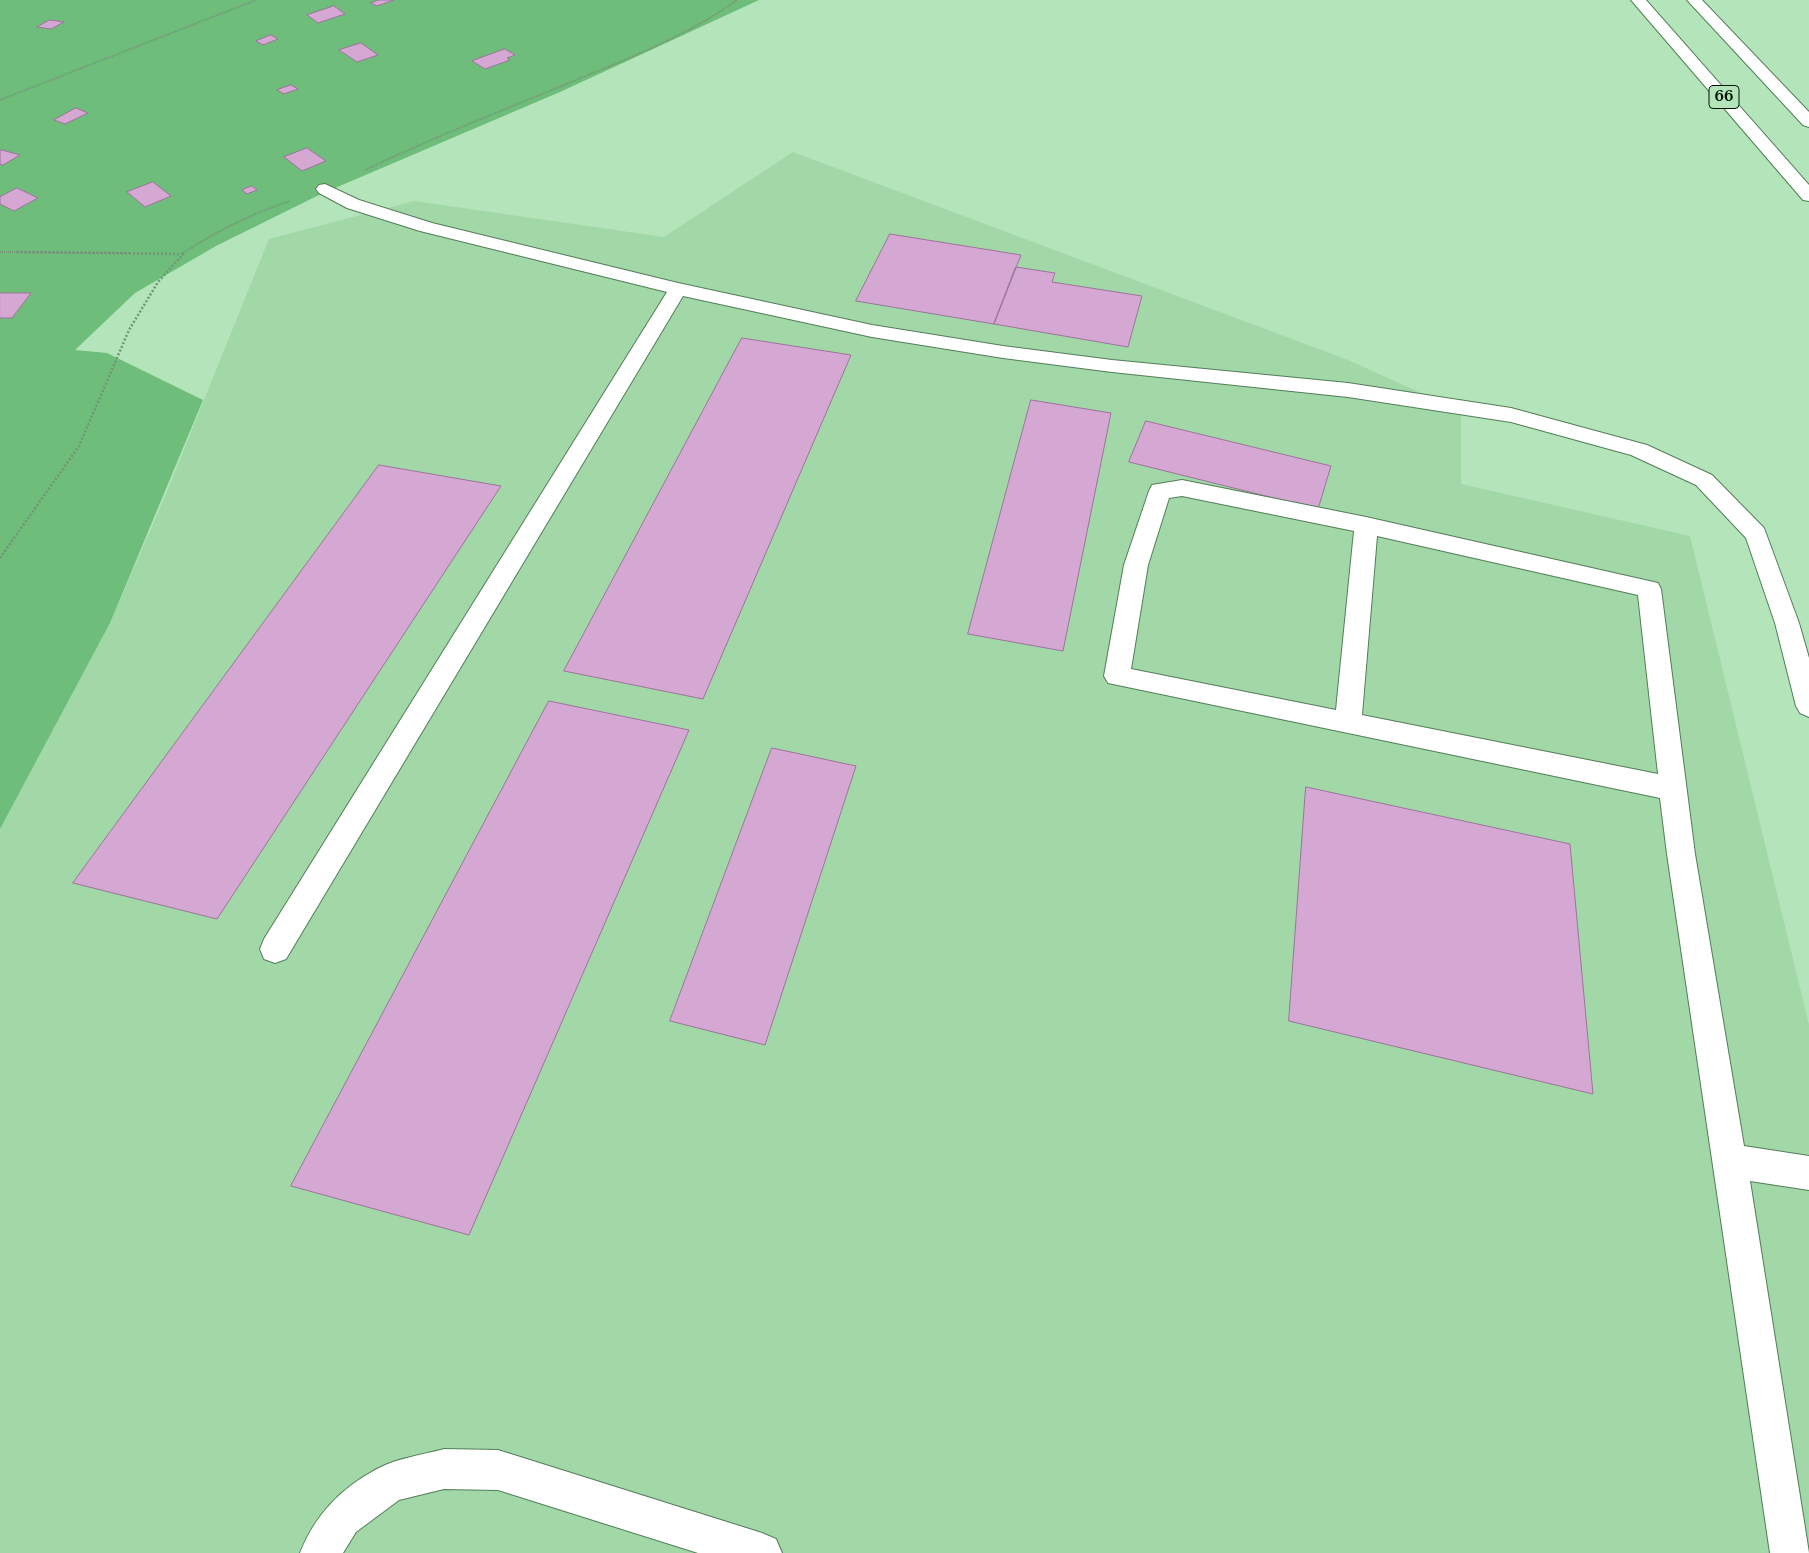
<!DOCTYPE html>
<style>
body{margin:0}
canvas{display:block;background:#b4e4b9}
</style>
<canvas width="1809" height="1553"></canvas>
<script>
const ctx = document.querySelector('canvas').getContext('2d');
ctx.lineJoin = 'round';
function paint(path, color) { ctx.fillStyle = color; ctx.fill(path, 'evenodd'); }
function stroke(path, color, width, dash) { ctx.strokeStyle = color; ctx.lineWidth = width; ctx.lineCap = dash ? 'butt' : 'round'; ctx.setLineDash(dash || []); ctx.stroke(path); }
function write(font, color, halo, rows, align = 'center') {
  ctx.font = font + ' "Libre Baskerville",serif'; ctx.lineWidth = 4; ctx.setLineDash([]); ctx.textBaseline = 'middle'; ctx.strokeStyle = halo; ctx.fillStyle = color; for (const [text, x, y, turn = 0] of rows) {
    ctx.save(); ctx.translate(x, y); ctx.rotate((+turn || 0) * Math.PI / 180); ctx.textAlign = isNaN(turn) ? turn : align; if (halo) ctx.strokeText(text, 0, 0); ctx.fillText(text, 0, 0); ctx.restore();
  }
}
const built = new Path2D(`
 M793,152L1348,360L1461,411V484L1690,536L1809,1025V1553H0V829L110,623L166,494L269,239L414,201L664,237Z`);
const green = new Path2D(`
 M0,0H759L560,92L321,194L216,246L135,293L75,350L107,353L203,400L110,623L0,829Z`);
const building = new Path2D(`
 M379,0H394L377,6L371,3Z
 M334,6L345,14L318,23L307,15Z
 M50,20L64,22L51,29L37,27Z
 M271,35L278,39L263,45L256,41Z
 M361,43L378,55L357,62L339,50Z
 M505,49L515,55L507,58L510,60L485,69L472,61Z
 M291,85L298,89L284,94L277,90Z
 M76,108L88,113L65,124L54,120Z
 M307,148L326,161L302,171L284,157Z
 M2,150L20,155L3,165L0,164V151Z
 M153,182L171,196L145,207L127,192Z
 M252,186L257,190L247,194L242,190Z
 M17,188L38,198L14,211L0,204V197Z
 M890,234L1021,255L994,324L856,301Z
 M1016,267L1055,273L1052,282L1142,296L1128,347L994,324Z
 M0,293H31L12,318H0Z
 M742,338L851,355L703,699L564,671Z
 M1031,400L1111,413L1063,651L968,634Z
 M1146,421L1331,466L1318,509L1129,462Z
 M379,465L501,486L217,919L73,883Z
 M549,701L689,730L469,1235L291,1186Z
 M772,748L856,766L765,1045L670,1021Z
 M1306,787L1570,844L1593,1094L1289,1021Z`);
const pathFar1 = new Path2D(`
 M0,100L256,0
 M365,170C438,135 514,106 588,75C640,54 691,33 737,0
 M0,252L131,253
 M183,253C217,231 251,214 290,201`);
const path = new Path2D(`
 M17,252L182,254
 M0,558L79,446L129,330L158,282L185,252`);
const lane = new Path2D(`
 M325,184L359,200L432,223L678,283L872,325L1003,346L1112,360L1348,383L1511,408L1647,445L1712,475L1764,528L1799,623L1809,658V717L1800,713L1796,706L1775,623L1746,538L1696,485L1631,455L1511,422L1348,397L1112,372L1003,358L872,337L683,296L286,959L275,963L264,959L260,949L264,939L667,292L420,231L347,208L319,193L316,189L319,185Z
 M1182,480L1366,517L1658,583L1661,589L1695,854L1744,1146L1809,1156V1190L1750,1181L1809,1553H1770L1667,854L1660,798L1108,683L1104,676L1124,565L1149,491L1152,485ZM1182,496L1354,531L1336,710L1131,669L1148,565L1169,498ZM1377,536L1638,595L1658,774L1362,715Z
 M444,1449L498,1450L762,1533L776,1539L782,1553H698L498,1490L444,1489L399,1500L356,1532L343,1553H300C315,1515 341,1488 377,1469C397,1458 422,1455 444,1449Z`);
const primary = new Path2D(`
 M1631,0H1646L1809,185V201L1803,200Z
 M1687,0H1702L1809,112V127L1803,125Z`);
const shields = [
 [1724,97,30]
];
const shieldNames = [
 ["66",1724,97]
];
paint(built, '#a2d7a8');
paint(green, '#6fbd7b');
paint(building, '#d4a8d2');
stroke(building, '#9d749b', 1);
stroke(lane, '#527e58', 2);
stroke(primary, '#527e58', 2);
stroke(pathFar1, '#719575', 2, [1, 1]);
stroke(path, '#719575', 2.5, [2, 2]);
paint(lane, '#fff');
paint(primary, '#fff');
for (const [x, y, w] of shields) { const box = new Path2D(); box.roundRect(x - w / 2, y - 11.5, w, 23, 4); ctx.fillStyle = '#b4e4b9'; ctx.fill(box); stroke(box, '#031205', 1); }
write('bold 14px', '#031205', null, shieldNames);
</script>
